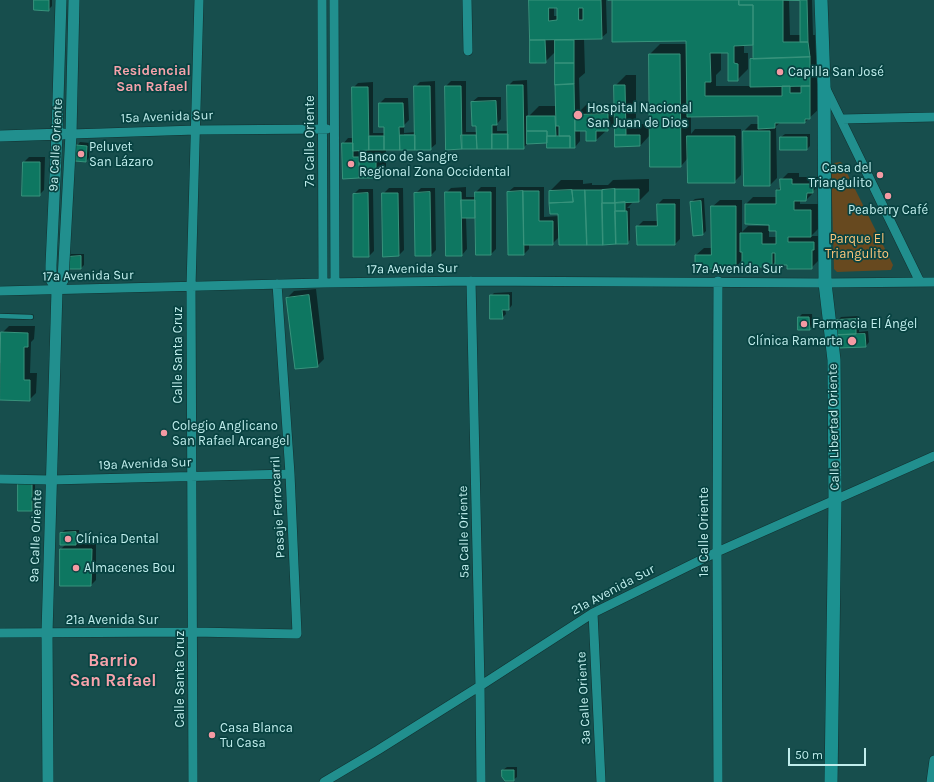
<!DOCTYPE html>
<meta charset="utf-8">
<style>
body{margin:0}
#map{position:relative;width:934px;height:782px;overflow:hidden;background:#174e4d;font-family:Karla,sans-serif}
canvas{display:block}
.scale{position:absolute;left:788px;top:748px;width:78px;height:18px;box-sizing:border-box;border:2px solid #c0edec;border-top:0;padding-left:5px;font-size:12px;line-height:14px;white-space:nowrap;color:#c0edec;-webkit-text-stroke:3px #084342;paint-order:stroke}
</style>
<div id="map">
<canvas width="934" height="782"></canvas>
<div class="scale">50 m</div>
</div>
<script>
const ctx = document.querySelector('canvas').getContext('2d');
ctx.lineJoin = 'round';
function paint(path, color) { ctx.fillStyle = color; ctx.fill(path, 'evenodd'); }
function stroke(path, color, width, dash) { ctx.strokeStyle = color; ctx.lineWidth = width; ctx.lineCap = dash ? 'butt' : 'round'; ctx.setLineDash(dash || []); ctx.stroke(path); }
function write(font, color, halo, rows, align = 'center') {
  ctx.font = font + ' Karla,sans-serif'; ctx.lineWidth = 3.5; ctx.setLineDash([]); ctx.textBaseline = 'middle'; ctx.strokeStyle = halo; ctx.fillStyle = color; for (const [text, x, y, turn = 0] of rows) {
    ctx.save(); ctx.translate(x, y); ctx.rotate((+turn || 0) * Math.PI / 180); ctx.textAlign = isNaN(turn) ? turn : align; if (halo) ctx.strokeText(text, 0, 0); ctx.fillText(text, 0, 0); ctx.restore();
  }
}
const green = new Path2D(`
 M840,162L842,163L893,265L891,270L837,272L834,269L831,166L834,163Z`);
const shadow = new Path2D(`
 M35,0H52V6L48,10Z
 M530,0H606L607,33L601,38H584L585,73L579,78L580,111L587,104H615V86L626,75H636V124H650V54L660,44H687V40L613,0H789L790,35H801V0H812L813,35H815L817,76H820L821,107L805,122H781L776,126L777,178L770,185L744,131L751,124H759V115L691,116V134L695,129H741V175L734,182L688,158L681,166L650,135L640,146H616V122L596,140L587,130H580V141L575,147L548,142L528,143L523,148H447L446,86L451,81H466V132H477L472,102L478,97H501V119L497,124V131H508V86L513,81L527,80L528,117L539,106H556V51L545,62H531ZM554,7H558V16H554ZM754,43V56L751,59V86H716V75L721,70V52H729L737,80L748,69V53H744V45Z
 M435,81L436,144L430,149H386V167L376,177L344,178L343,144L348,138H354L353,88L358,83L373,82V133H385V126L380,103L385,98H408L409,120L404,125V133L416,132L415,87L420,82ZM404,134H420V136H404ZM367,149L365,152H358V150Z
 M785,134H810V146L807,149L781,137Z
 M80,142L90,143L89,158L86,161L77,146Z
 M29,157H45L44,190L39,195L24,162Z
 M788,173H799V177H819V185L813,191V193L806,200H800V204H818V229L811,236H821L818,261L811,268L776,261L771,266L743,259L735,268L696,255L704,248H712V207L720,200H742V232L748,226H770V224L746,204L753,197H777V190L781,187V180ZM769,230H777V237H769Z
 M649,179V191L639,201H634L627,208H630V240L627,243L559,237L552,244H529V249L524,254L508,192L514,187H544V217L559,216L550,191L561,180H583V184L592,183V185H608L613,180Z
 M466,187V197H476V192L481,187H496V249L491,254H477L476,215L475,217H466L467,249L462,255L446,193L451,188Z
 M389,188H403L404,250L399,255L383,194Z
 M421,188H435L436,250L431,255L416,193Z
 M359,189H373L374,251L369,256L354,194Z
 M704,198L706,231L703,234L691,202L695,199Z
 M663,199H680V239L675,244H638L637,227L643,221H658V204Z
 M71,254H84V265L81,268L68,257Z
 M316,289L324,359L317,366L287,298L294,291Z
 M512,292V305L509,309H505L506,314L502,318L491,296L494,293Z
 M802,314H812L813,326L809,329L799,317Z
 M859,316V332L868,331L869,342L866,346L839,347L837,321L841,317Z
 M9,326H35L34,339L31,342L30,373H37L36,393L29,400L0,399V363H1L2,333Z
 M35,480V507L32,510L19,484Z
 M65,530H79V541L76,544H96V580L91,585L61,549L66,544L61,533Z
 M507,767H517V777L513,780L503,770Z`);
const building = new Path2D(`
 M34,0H49V11L34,10Z
 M529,0H601L602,39L530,40ZM549,8H557V20L549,21ZM579,8H583V20H579Z
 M608,0H739V5H753V45L734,46V63L738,64V81H728V53H710L711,82H705V96H782V86H790V93H801V86H810V119H805V123H775V128L758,129V116L687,117L686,41L612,42V0Z
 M739,0H783V42H808L810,57L753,59V5H739Z
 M783,0H807L808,42H800V1Z
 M530,40H545L546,63H530Z
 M555,40H574V63H555Z
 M649,54H680L681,167H650Z
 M810,57V86L750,87V59Z
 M555,63H574V84L555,85Z
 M574,84L575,148H570V136H559V126H556L555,85Z
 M507,85H523L524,149H508Z
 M614,85H625L626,135H615Z
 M414,86H430L431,150H415Z
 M445,86H461L462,149L446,150Z
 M352,87H368L369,150L353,151Z
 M496,101L497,125H492V149H477L476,126H472L471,102Z
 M379,103H403L404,127H399L400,150H384V127H379Z
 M608,114V131H596V141H586V131H575V115Z
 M527,116H555L556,136H547V131H527Z
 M527,131H547V143L527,144Z
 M743,131H770V186H744Z
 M492,134H508V149H492Z
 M400,135H415V150H400Z
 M461,135H476L477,149H462Z
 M615,135H640V146L615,147Z
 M369,136H384V150H369Z
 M547,136H570V148H547Z
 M687,136H735V183H688Z
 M780,137H807V150H780Z
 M342,143H353V157H359V178L343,179Z
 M76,145L87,146L86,162L75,161Z
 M376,156V178H359V157Z
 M23,162H40V196H22Z
 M780,179H792V184H813V193H807L806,201H794V210H811V237H788V242H814V250H812V269H787V265H775V253H772V267H742V252H740V233H762V244H776V231H769V225L745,224V204H776V190H780Z
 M615,189H639V202L615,203Z
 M615,189V203H602V190Z
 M572,190H585L587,245H559L558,214H550L549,203L573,202Z
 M572,190L573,202L549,203V191Z
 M585,190H602L603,245H587Z
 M523,191L524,255H508L507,192Z
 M523,191H539V221H553V245H524Z
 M430,192L431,256H415L414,193Z
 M445,192H461L462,256H446Z
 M475,192H491V255H476Z
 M368,193L369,257H353V194Z
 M382,193H398L399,256L383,257Z
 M461,200H475V218H462Z
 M701,201L703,235L693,236L690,202Z
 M625,202V211H615V203Z
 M602,203H615L616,244L603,245Z
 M657,204H675V245H637L636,226H657Z
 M711,206H736V269H695V255H711Z
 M615,211H627L628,244H616Z
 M81,256V269H67V257Z
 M309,295L318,367L295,369L286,298Z
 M490,295H509V310H502L503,319H490Z
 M798,317H809L810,330H798Z
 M856,319V334L837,335L836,320Z
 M1,332L28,333V347H24V380H30V401L0,400Z
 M865,334L866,347L838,348L837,335Z
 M18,483H32V511H18Z
 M76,532V545H60V533Z
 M60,549H92L91,586H60Z
 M502,770H514V781H505L502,777Z`);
const service = new Path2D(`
 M0,316L31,317`);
const minor = new Path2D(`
 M322,0L323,283
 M334,0L335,283
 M467,0L468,51
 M825,87L920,282
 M842,119L934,117
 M71,134L196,130L327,129
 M471,281L480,686L481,782
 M0,291L323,283L471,281L825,283L934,282
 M0,479L51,480L290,474
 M593,613L601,782
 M0,633L193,632L297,634L290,474L277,284
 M193,782L191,286L199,0
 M324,782L378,750L480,686L593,613L717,552L934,456
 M718,782L717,552L718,281
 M931,782L934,760`);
const tertiary = new Path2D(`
 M0,136L63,134
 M57,290L63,280L71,134L74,0
 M48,782L47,633L57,290L51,279V265L57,134L61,0`);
const secondary = new Path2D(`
 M821,0L824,84L825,283L834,360L835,499L831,782`);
const markers = [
 [780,72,4,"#f49aa3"],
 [578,115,5,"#f49aa3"],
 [81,154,4,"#f49aa3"],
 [351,164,4,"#f49aa3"],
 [880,175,4,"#f49aa3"],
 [888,196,4,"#f49aa3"],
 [804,324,4,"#f49aa3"],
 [852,341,5,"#f49aa3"],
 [164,433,4,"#f49aa3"],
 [68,539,4,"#f49aa3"],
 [76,568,4,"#f49aa3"],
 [212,735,4,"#f49aa3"]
];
const poiNames = [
 ["Capilla San José",788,72],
 ["Hospital Nacional",587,108],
 ["San Juan de Dios",587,123],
 ["Peluvet",89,147],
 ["San Lázaro",89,162],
 ["Banco de Sangre",359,157],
 ["Regional Zona Occidental",359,172],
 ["Casa del",872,168,"right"],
 ["Triangulito",872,183,"right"],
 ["Peaberry Café",888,210,"center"],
 ["Farmacia El Ángel",812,324],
 ["Clínica Ramarta",843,341,"right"],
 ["Colegio Anglicano",172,426],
 ["San Rafael Arcangel",172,441],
 ["Clínica Dental",76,539],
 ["Almacenes Bou",84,568],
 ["Casa Blanca",220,728],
 ["Tu Casa",220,743]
];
const streetNames = [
 ["15a Avenida Sur",167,117,-2],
 ["7a Calle Oriente",310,141,-90],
 ["9a Calle Oriente",56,145,-87],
 ["17a Avenida Sur",412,269,-1],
 ["17a Avenida Sur",737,269],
 ["17a Avenida Sur",88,276,-1],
 ["Calle Santa Cruz",178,355,-90],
 ["Calle Libertad Oriente",834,427,-91],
 ["19a Avenida Sur",145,464,-2],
 ["Pasaje Ferrocarril",278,507,-93],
 ["5a Calle Oriente",464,532,-91],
 ["1a Calle Oriente",704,532,-90],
 ["9a Calle Oriente",36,536,-88],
 ["21a Avenida Sur",613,590,-28],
 ["21a Avenida Sur",112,620],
 ["Calle Santa Cruz",180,679,-90],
 ["3a Calle Oriente",584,698,-93]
];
const parkNames = [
 ["Parque El",857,239],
 ["Triangulito",857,254]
];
const neighbourhoodNames = [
 ["Residencial",152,71],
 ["San Rafael",152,87]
];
const districtNames = [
 ["Barrio",113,661],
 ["San Rafael",113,681]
];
paint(green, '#67491f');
paint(shadow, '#0007');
paint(building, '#0e7761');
stroke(building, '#38937c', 1);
stroke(service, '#113130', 6);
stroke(minor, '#113130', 10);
stroke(tertiary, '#113130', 12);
stroke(secondary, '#113130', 14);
stroke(service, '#218f8e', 4.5);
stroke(minor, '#218f8e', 9);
stroke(tertiary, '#218f8e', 11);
stroke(secondary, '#1c9190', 13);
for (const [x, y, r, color] of markers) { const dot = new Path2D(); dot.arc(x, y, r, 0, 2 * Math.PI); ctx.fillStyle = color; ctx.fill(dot); stroke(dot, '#084342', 1.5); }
write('13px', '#c0edec', '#084342', poiNames, 'left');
write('13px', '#c0edec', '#084342', streetNames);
write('13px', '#ffc77b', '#084342', parkNames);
write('bold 14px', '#f7a3ab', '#084342', neighbourhoodNames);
write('bold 17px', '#f7a3ab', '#084342', districtNames);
</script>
